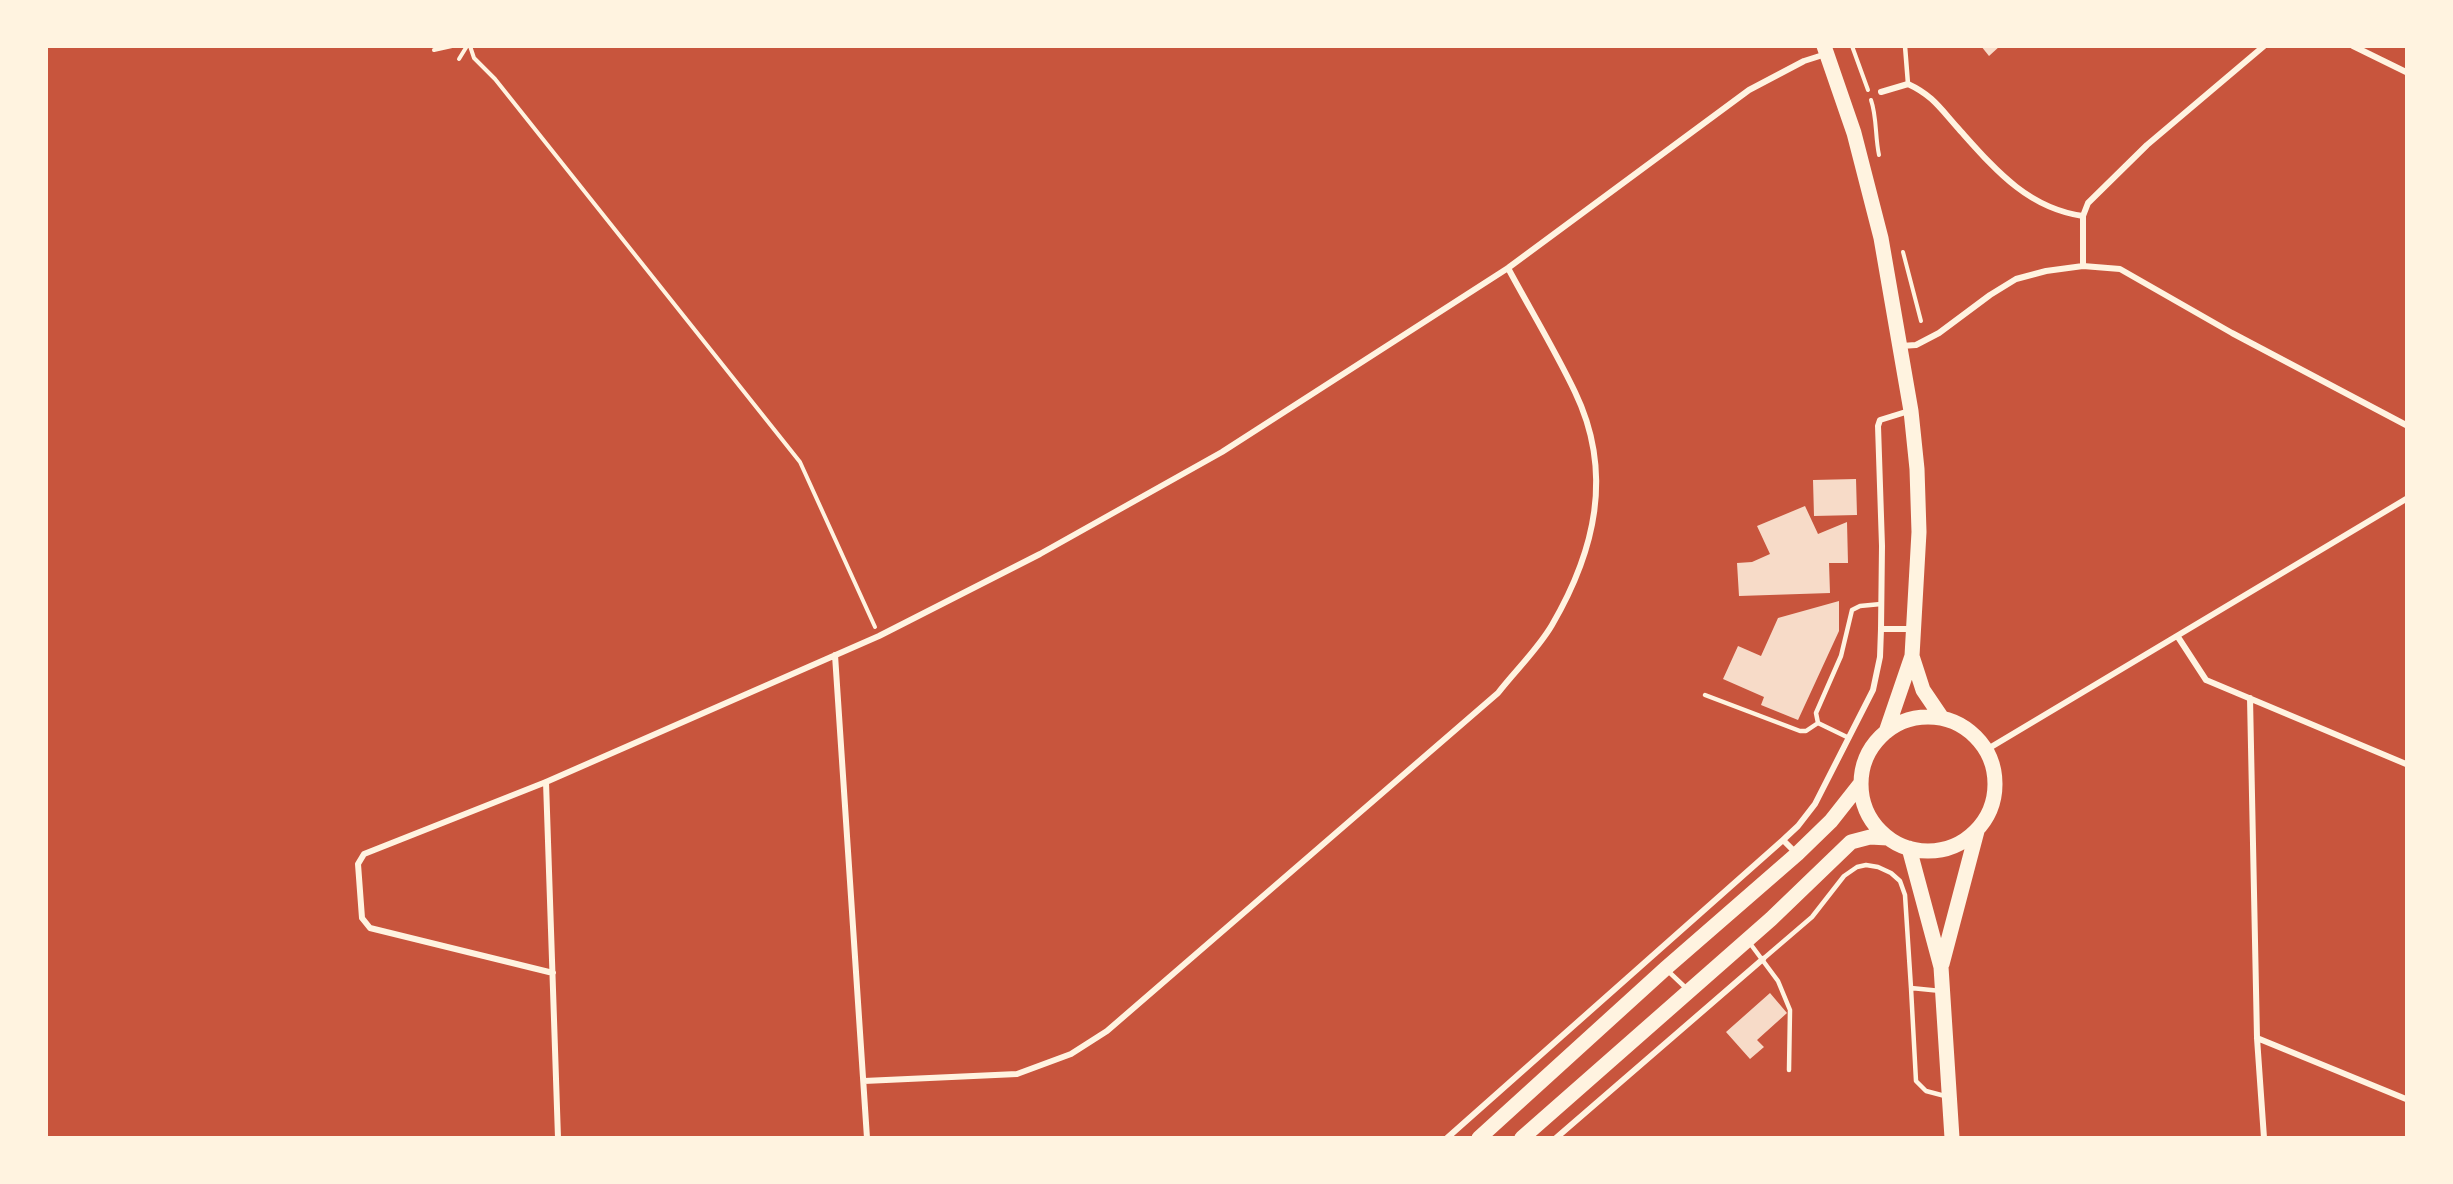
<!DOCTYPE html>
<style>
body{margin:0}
#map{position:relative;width:2453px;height:1184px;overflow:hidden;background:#c8553d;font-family:Rubik,sans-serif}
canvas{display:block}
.frame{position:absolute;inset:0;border:48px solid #fff3e0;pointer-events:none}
</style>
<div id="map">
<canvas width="2453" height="1184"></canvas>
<div class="frame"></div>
</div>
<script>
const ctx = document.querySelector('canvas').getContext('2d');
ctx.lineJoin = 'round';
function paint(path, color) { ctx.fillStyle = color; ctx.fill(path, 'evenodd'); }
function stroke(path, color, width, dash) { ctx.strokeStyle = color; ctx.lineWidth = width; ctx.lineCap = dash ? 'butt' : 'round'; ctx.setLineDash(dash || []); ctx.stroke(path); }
const building = new Path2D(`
 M1981,46H2000L1989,56Z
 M1856,479L1857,515L1814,516L1813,480Z
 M1805,506L1818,534L1847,522L1848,563H1829L1830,593L1739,596L1737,563L1752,562L1770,554L1757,526Z
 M1839,601V631L1798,720L1761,705L1764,697L1723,679L1738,646L1761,656L1778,618Z
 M1770,993L1787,1013L1757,1040L1764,1047L1750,1059L1726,1032Z`);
const path = new Path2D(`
 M470,46L474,58L495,79L800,462L875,627
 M1852,46L1868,90
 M434,50L452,46
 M459,59L467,46
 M1871,100C1877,117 1875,137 1879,155
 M1903,252L1921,321`);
const service = new Path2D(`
 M1905,46L1908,84
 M1705,695L1800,731H1806L1818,723
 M1849,738L1818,723L1816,713L1841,656L1852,610L1860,606L1881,604
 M1749,942L1778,981L1790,1010L1789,1070
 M1763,959L1812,917L1844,876L1857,867L1866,865L1878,867L1891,873L1900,881L1905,895L1911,988L1941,991
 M1668,971L1688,990
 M1911,988L1916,1081L1926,1091L1945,1096`);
const minor = new Path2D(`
 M2353,46L2406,72
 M1881,92L1908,84C1932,95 1940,108 1957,127C1993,167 2026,208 2083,216
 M2083,266V216L2088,203L2147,145L2264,46
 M1901,346L1916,345L1939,333L1990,295L2016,279L2046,271L2083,266L2120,269L2232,333L2406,425
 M1881,629H1913
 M2178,637L2206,680L2406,764
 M835,655L867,1138
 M2250,698L2257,1038L2264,1138
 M1986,750L2406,499
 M546,782L558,1138
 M1783,840L1797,854
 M553,973L370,928L362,918L358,864L364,854L546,782L879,636L1040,554L1222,452L1508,268L1749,90L1804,61L1826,54
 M2257,1038L2406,1099
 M864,1081L1017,1074L1071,1054L1107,1031L1498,693C1515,671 1538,649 1552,625C1595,551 1614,473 1575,392C1555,350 1530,309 1508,268
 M1447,1138L1783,840L1798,826L1815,804L1873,690L1880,657L1881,629L1882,546L1878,426L1880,420L1909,411
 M1556,1138L1763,959`);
const primary = new Path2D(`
 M1824,46L1854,133L1881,238L1911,411L1917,469L1919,532L1912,656L1886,732
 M1912,656L1923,690L1942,718
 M1861 784a67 67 0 1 1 134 0a67 67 0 1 1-134 0Z
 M1909,848L1941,967L1952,1138
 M1942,964L1977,831
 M1479,1138L1666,968L1797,854L1831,821L1861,783
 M1522,1138L1771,919L1851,842L1870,837L1888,838`);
paint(building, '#f7dbc8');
stroke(path, '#fff3e0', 4);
stroke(service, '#fff3e0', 4.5);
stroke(minor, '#fff3e0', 6);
stroke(primary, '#fff3e0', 15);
</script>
